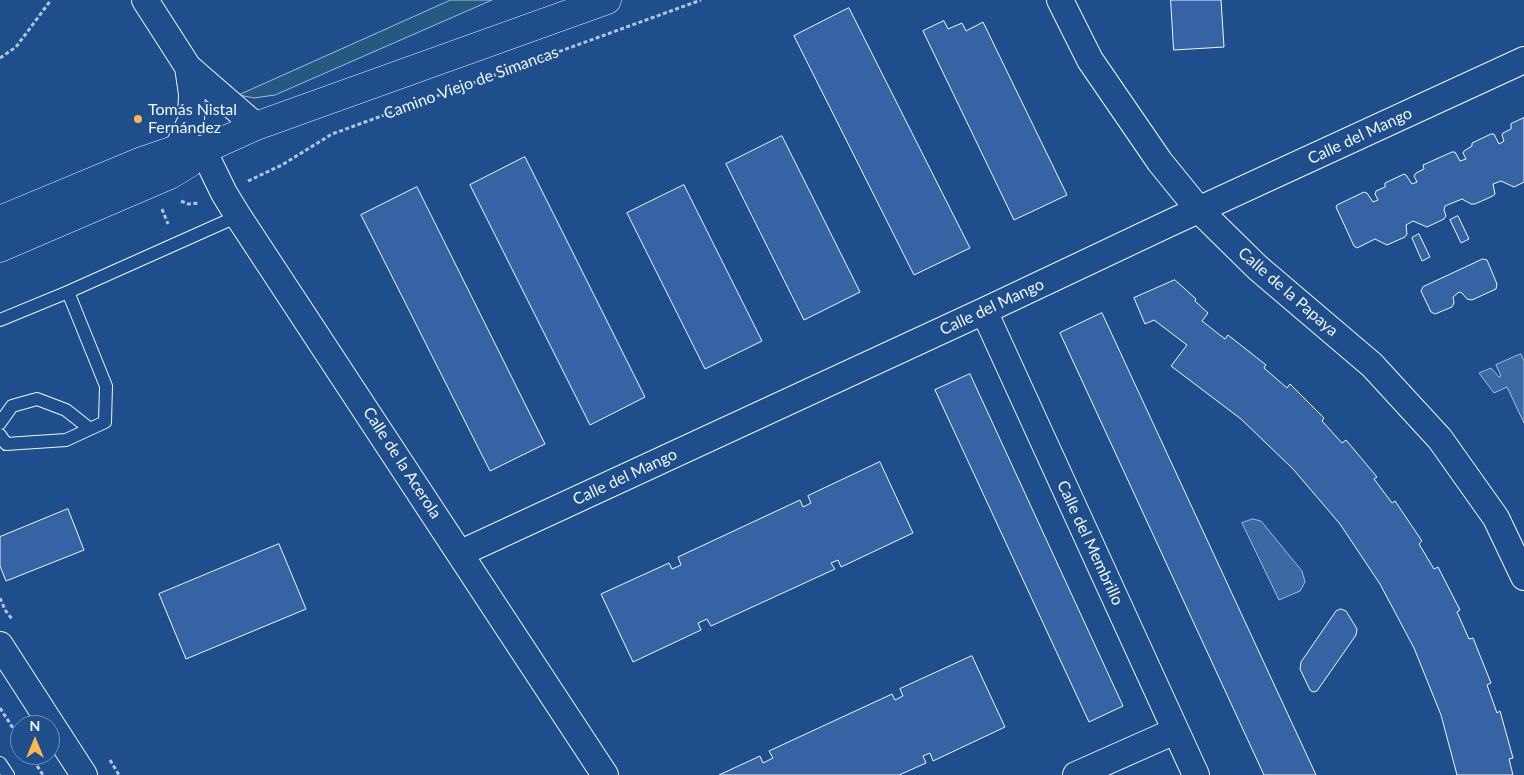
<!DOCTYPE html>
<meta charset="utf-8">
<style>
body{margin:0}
#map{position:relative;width:1524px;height:775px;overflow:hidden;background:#1f4e8c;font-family:Lato,sans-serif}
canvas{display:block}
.north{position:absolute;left:10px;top:715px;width:50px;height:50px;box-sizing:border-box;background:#1f4e8c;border:1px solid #7391ba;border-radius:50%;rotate:0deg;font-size:14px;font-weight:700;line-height:20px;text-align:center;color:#f2f6ff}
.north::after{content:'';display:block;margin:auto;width:18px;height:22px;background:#ffb74d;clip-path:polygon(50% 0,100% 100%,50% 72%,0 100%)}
</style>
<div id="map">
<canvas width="1524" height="775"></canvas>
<div class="north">N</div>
</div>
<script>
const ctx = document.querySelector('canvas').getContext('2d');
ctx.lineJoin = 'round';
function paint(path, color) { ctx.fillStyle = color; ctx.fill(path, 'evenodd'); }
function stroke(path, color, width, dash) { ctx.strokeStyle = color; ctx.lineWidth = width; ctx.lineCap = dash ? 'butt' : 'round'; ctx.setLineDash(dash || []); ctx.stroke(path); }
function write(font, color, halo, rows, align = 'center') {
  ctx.font = font + ' Lato,sans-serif'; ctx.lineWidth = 4; ctx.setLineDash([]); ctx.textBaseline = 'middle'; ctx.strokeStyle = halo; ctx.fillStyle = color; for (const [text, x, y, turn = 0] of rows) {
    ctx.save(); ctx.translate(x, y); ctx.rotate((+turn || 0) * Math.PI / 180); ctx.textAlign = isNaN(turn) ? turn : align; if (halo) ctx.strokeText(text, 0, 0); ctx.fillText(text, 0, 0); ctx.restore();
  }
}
const green = new Path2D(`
 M451,0H492L275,95L254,98L239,95Z`);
const water = new Path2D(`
 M1521,354L1524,361V423L1507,387L1494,393L1479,373L1491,368L1499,377L1501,376L1496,365Z
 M1253,519L1261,521L1302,571L1305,582L1300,591L1279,600L1242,523Z`);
const building = new Path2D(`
 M1171,0H1221L1224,47L1174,50Z
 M849,8L970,248L914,275L794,36Z
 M944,21L948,29L962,23L966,31L983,22L1067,195L1014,220L923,31Z
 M1524,118V182L1514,187L1501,181L1493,184L1495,194L1493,196L1475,204H1471L1462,199L1445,206L1444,210L1446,216L1444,219L1427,227L1413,221L1406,225L1407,234L1405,237L1387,245L1375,239L1357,248L1354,246L1336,207L1337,205L1364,192L1367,193L1373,202L1378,200L1375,194L1376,191L1385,187V183L1404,174L1406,175L1412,184L1417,182L1414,176L1416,173L1424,169L1423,165L1452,152H1455L1460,161L1466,159L1463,153L1464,151L1472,146V143L1491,134H1494L1499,144L1504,141L1502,135L1503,133L1511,129V124Z
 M782,136L860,292L804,320L726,164Z
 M525,157L645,397L590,425L470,185Z
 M684,185L762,341L705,369L627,213Z
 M417,187L545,444L490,471L361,215Z
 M1458,216L1469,239L1461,243L1450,220Z
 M1419,234L1430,257L1422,261L1412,238Z
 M1483,259L1487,260L1497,284L1496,289L1472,300L1467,299L1462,293L1459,292L1453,297L1454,303L1452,307L1435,314L1431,312L1421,291L1423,287Z
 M1175,280L1196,299L1195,301L1208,313L1202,321L1225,339L1228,335L1266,365L1264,368L1287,388L1290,384L1324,418L1322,421L1342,443L1346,440L1377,477L1374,479L1392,503L1395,501L1422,541L1419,544L1434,569L1438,567L1460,610L1457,612L1469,639L1473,638L1491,683L1487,685L1497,713L1500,711L1513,758L1509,759L1513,775H1457L1441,715L1414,648L1380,584L1340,524L1293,469L1241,419L1171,366L1187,345L1154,320L1145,324L1134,298Z
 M1102,313L1146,408L1316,775H1264L1060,333Z
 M970,374L1123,706L1089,722L935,390Z
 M880,462L913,533L841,567L838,560L831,563L835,569L711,626L707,619L698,623L701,630L633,662L601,594L669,563L672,569L681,565L678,557L800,500L803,507L811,503L808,496Z
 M68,509L84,550L6,581L0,566V537Z
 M279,544L306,609L186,659L159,594Z
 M1341,609L1346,611L1357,629L1356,635L1317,691L1313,692L1310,690L1300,669L1301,662L1336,611Z
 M972,656L1005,727L933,761L930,753L923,756L926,763L899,775H719L760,756L763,763L773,758L769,751L892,694L895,700L903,696L900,689Z`);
const path = new Path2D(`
 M0,58L16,47L51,0
 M248,181L282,165L332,134L701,0
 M181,201L188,204L199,203
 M162,209L168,224
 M0,598L5,610L12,619
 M0,708L20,739
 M30,755L43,775
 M110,760L119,775`);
const service = new Path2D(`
 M0,320L68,292L238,216
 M0,423L12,406L37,399L66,410L90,429
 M0,435L6,444L66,440L105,422L106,386L68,292
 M0,763L8,775`);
const minor = new Path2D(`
 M145,0L188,67L256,126
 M1060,0L1090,60L1160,162L1199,210L1258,268L1372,365L1440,439L1496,518L1524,577
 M177,149L191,121L192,94L188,67
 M203,150L224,193L238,216L605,775
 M984,311L1196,775
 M461,553L984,311L1170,223L1524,60
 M0,645L84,775
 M1076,775L1175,731`);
const secondary = new Path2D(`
 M0,220L142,161L177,149L203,150
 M0,248L170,175L188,164L203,150L256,126L607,0`);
const markers = [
 [138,119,5,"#ffb74d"]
];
const streetNames = [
 ["Camino Viejo de Simancas",471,83,-20],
 ["Calle del Mango",1360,136,-25],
 ["Calle de la Papaya",1288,292,41],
 ["Calle del Mango",992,307,-25],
 ["Calle de la Acerola",402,463,57],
 ["Calle del Mango",625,477,-25],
 ["Calle del Membrillo",1090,543,65]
];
const poiNames = [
 ["Tomás Nistal",148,110],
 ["Fernández",148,128]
];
paint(green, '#245a82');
stroke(green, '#a8bbd7', 1);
paint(water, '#3b69a3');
stroke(water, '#a8bbd7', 1);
paint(building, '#3563a3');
stroke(building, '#f2f6ff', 1);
stroke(service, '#f2f6ff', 14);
stroke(minor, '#f2f6ff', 28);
stroke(secondary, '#f2f6ff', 29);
stroke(path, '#b3c4dc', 3, [4, 2.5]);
stroke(service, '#1f4e8c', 12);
stroke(minor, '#1f4e8c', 26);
stroke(secondary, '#1f4e8c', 28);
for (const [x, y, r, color] of markers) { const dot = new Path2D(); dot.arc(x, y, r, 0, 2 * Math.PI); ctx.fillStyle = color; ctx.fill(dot); stroke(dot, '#1f4e8c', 2); }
write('16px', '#f2f6ff', '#1f4e8c', streetNames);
write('16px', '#f2f6ff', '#1f4e8c', poiNames, 'left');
</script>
